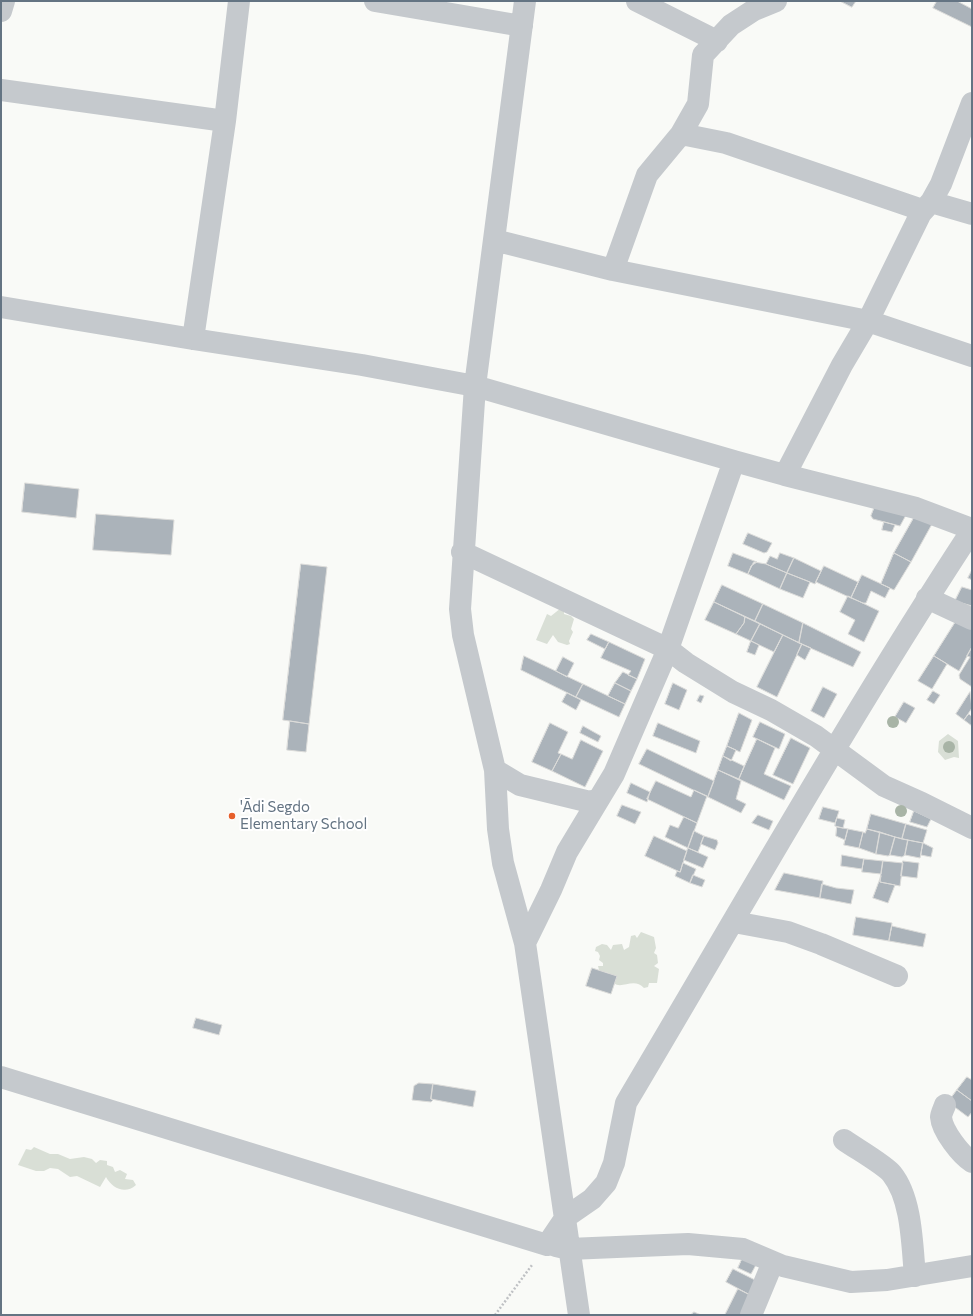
<!DOCTYPE html>
<meta charset="utf-8">
<style>
body{margin:0}
#map{position:relative;width:973px;height:1316px;overflow:hidden;background:#f9faf7;font-family:Commissioner,sans-serif}
canvas{display:block}
.frame{position:absolute;inset:0;border:2px solid #647483;pointer-events:none}
</style>
<div id="map">
<canvas width="973" height="1316"></canvas>
<div class="frame"></div>
</div>
<script>
const ctx = document.querySelector('canvas').getContext('2d');
ctx.lineJoin = 'round';
function paint(path, color) { ctx.fillStyle = color; ctx.fill(path, 'evenodd'); }
function stroke(path, color, width, dash) { ctx.strokeStyle = color; ctx.lineWidth = width; ctx.lineCap = dash ? 'butt' : 'round'; ctx.setLineDash(dash || []); ctx.stroke(path); }
function write(font, color, halo, rows, align = 'center') {
  ctx.font = font + ' Commissioner,sans-serif'; ctx.lineWidth = 4; ctx.setLineDash([]); ctx.textBaseline = 'middle'; ctx.strokeStyle = halo; ctx.fillStyle = color; for (const [text, x, y, turn = 0] of rows) {
    ctx.save(); ctx.translate(x, y); ctx.rotate((+turn || 0) * Math.PI / 180); ctx.textAlign = isNaN(turn) ? turn : align; if (halo) ctx.strokeText(text, 0, 0); ctx.fillText(text, 0, 0); ctx.restore();
  }
}
const green = new Path2D(`
 M561,608L564,609V614L571,616L574,619L571,629L573,632L569,641L570,644L567,645L558,642L553,635L547,644L536,640L547,614L551,616Z
 M948,734L958,741L959,758L954,757L945,760L938,752L939,741Z
 M641,932L654,937L656,948L654,953L657,955L658,963L654,966L659,969L657,983H649L648,987L644,988C634,977 621,990 614,983C611,981 609,976 607,972L600,974L598,966H603V963L599,960L600,956L598,952L595,951L596,947L602,944L607,945L611,950L613,945L622,944L624,950L629,947L631,936L635,935L637,938Z
 M34,1147L50,1154H58L70,1159L84,1157L92,1159L96,1163L100,1160L107,1161V1165L113,1167L115,1172L120,1170L127,1174L125,1179L133,1180L136,1185C125,1195 112,1188 106,1177L100,1187L77,1176L70,1177L58,1169L50,1168L44,1171H36L18,1165L26,1149L31,1150Z`);
const building = new Path2D(`
 M840,1H856L852,7Z
 M937,1H957L972,9V27L933,8Z
 M25,483L79,489L76,518L22,512Z
 M875,506L906,515L900,526L873,519L871,516Z
 M96,514L174,520L171,555L93,550Z
 M916,514L932,524L911,562L894,553Z
 M884,522L895,525L892,532L882,530Z
 M748,533L772,543L767,552L764,553L743,544Z
 M733,553L757,562L751,566L748,574L728,566Z
 M780,553L794,558L787,573L766,564L770,556L777,559Z
 M894,553L911,562L894,590L881,584Z
 M794,558L821,571L815,584L787,573Z
 M754,562L766,564L787,573L780,589L748,574Z
 M301,564L327,567L309,724L283,720Z
 M824,566L858,582L851,598L816,582Z
 M972,570V580L968,578Z
 M787,573L810,582L803,598L780,589Z
 M862,575L890,588L885,598L871,591L866,603H863L851,598Z
 M722,585L763,604L755,621L714,602Z
 M962,587L972,590V606L955,601Z
 M848,596L879,611L864,642L848,634L855,620L840,612Z
 M714,602L745,617L744,623L736,634L705,620Z
 M763,604L803,623L799,643L755,621Z
 M745,617L760,624L751,641L736,634L744,623Z
 M958,618L972,627V647L959,671L934,656Z
 M803,623L861,652L853,667L799,643Z
 M760,624L783,635L774,652L751,641Z
 M591,634L609,642L605,649L587,640Z
 M783,635L802,644L777,697L757,687Z
 M751,641L759,645L755,655L747,652Z
 M609,642L645,659L637,679L628,675L631,671L601,658Z
 M802,644L811,648L805,660L797,655Z
 M972,647V687L960,679L959,675L970,657L967,656Z
 M524,656L583,684L576,697L521,670Z
 M934,656L947,664L932,689L918,681Z
 M563,657L574,663L567,677L556,671Z
 M623,672L637,679L631,691L615,683Z
 M615,683L631,691L625,704L608,696Z
 M673,683L687,690L679,710L665,704Z
 M583,684L625,704L619,717L576,697Z
 M823,687L837,694L824,718L811,711Z
 M933,691L940,695L934,704L927,700Z
 M970,692L972,708L964,720L956,714Z
 M567,693L581,700L576,710L562,702Z
 M700,695L704,696L701,703L697,701Z
 M904,702L915,708L906,723L895,717Z
 M739,713L752,720L740,752L727,746Z
 M969,714L972,717V726L964,720Z
 M290,721L309,724L306,752L287,750Z
 M760,722L785,734L779,749L753,737Z
 M550,723L568,732L558,753L561,754L552,771L532,762Z
 M658,723L700,741L696,753L653,736Z
 M583,726L601,736L598,742L580,733Z
 M791,738L810,748L793,784L773,775Z
 M757,739L775,748L764,774L791,786L784,800L739,779Z
 M581,740L603,751L585,787L552,771L561,754L572,759Z
 M727,746L736,750L731,761L723,756Z
 M647,749L714,781L708,797L639,764Z
 M723,756L744,766L739,779L718,770Z
 M718,770L741,781L736,799L746,804L741,813L708,797Z
 M656,781L691,797L694,790L707,796L697,823L647,799Z
 M631,783L650,792L647,802L627,793Z
 M622,805L641,812L635,824L617,816Z
 M823,807L839,811L835,823L819,819Z
 M914,811L931,819L927,827L910,822Z
 M871,814L906,824L902,839L867,829Z
 M758,815L773,821L769,830L752,823Z
 M684,817L697,823L688,848L665,837L670,825L678,828Z
 M837,818L845,820L843,828L835,826Z
 M906,824L927,830L923,843L902,839Z
 M837,827L848,829L845,840L836,836Z
 M848,829L863,832L859,848L844,845Z
 M867,829L880,832L876,854L859,848L863,832L865,833Z
 M694,831L704,836L698,852L688,848Z
 M880,832L895,837L890,855L888,856L876,854Z
 M654,836L687,851L680,872L645,856Z
 M704,836L717,840L718,843L715,850L701,844Z
 M895,837L908,840L905,855L902,857L890,855Z
 M908,840L923,843L920,858L905,855Z
 M923,843L933,848L931,857L921,855Z
 M688,848L708,857L703,868L684,860Z
 M842,855L864,859L862,869L841,866Z
 M864,859L883,861L881,874L862,872Z
 M883,861L903,863L900,886L880,882Z
 M903,861L919,863L917,878L901,876Z
 M683,863L696,869L690,883L675,876L677,871L680,872Z
 M784,873L823,881L820,898L775,890Z
 M693,875L705,880L702,887L690,883Z
 M881,876L880,882L895,885L888,903L873,898Z
 M822,884L836,888L854,890L851,904L820,898Z
 M856,917L892,923L889,941L853,935Z
 M892,926L926,934L923,947L889,941Z
 M592,968L617,976L611,994L586,986Z
 M196,1018L222,1025L219,1035L193,1028Z
 M967,1077L972,1080V1101L957,1090Z
 M419,1083L433,1084L431,1099L433,1100L431,1102L412,1100L414,1086Z
 M433,1084L476,1091L473,1107L431,1099Z
 M957,1090L972,1101V1112L968,1117L948,1102Z
 M743,1257L757,1263L751,1274L738,1268Z
 M733,1269L759,1282L752,1296L726,1282Z
 M738,1289L752,1296L743,1315H725Z
 M694,1312L701,1315H691Z`);
const path = new Path2D(`
 M495,1315L532,1265`);
const minor = new Path2D(`
 M375,1L522,26
 M525,1L475,386L460,609L463,635L495,770L498,829L503,863L525,943L579,1315
 M637,1L717,41
 M1,11L4,1
 M1,90L225,121
 M681,134L698,104L703,55L731,25L754,10L776,1
 M931,202L972,214
 M494,240L613,270L868,321L972,356
 M613,270L647,175L681,134L726,143L922,210
 M1,307L193,339L362,365L475,386L734,461
 M193,339L225,121L239,1
 M785,475L916,508L972,529
 M462,552L668,649L686,663L733,692L771,710L816,736L884,786L922,803L972,828
 M927,598L972,619
 M495,770L520,785L590,802L599,799
 M734,922L788,932L821,944L897,976
 M525,943L551,890L567,852L614,774L668,649L734,461L785,475L842,365L868,321L921,213L931,202L941,184L972,103
 M1,1077L547,1245L566,1217L592,1199L606,1183L614,1163L626,1103C740,911 850,716 972,530
 M945,1105C944,1108 941,1114 941,1117C942,1131 961,1155 972,1162
 M844,1140C855,1148 885,1165 892,1174C912,1199 912,1245 915,1276
 M556,1246L569,1249L688,1244L743,1249L783,1266L851,1282L887,1280L972,1266
 M751,1315L773,1262`);
const trees = [
 [893,722],
 [949,747],
 [901,811]
];
const markers = [
 [232,816,4,"#e65f2b"]
];
const poiNames = [
 ["'Ādi Segdo",240,807],
 ["Elementary School",240,824]
];
paint(green, '#d9dfd6');
paint(building, '#abb3ba');
stroke(building, '#dbdbd9', 1);
stroke(path, '#bfc1c4', 2.5, [2, 2]);
stroke(minor, '#c5c9cd', 22);
ctx.fillStyle = '#a8b4a6';
for (const [x, y] of trees) { ctx.beginPath(); ctx.arc(x, y, 6, 0, 2 * Math.PI); ctx.fill(); }
for (const [x, y, r, color] of markers) { const dot = new Path2D(); dot.arc(x, y, r, 0, 2 * Math.PI); ctx.fillStyle = color; ctx.fill(dot); stroke(dot, '#fff', 1.5); }
write('15px', '#647483', '#fff', poiNames, 'left');
</script>
